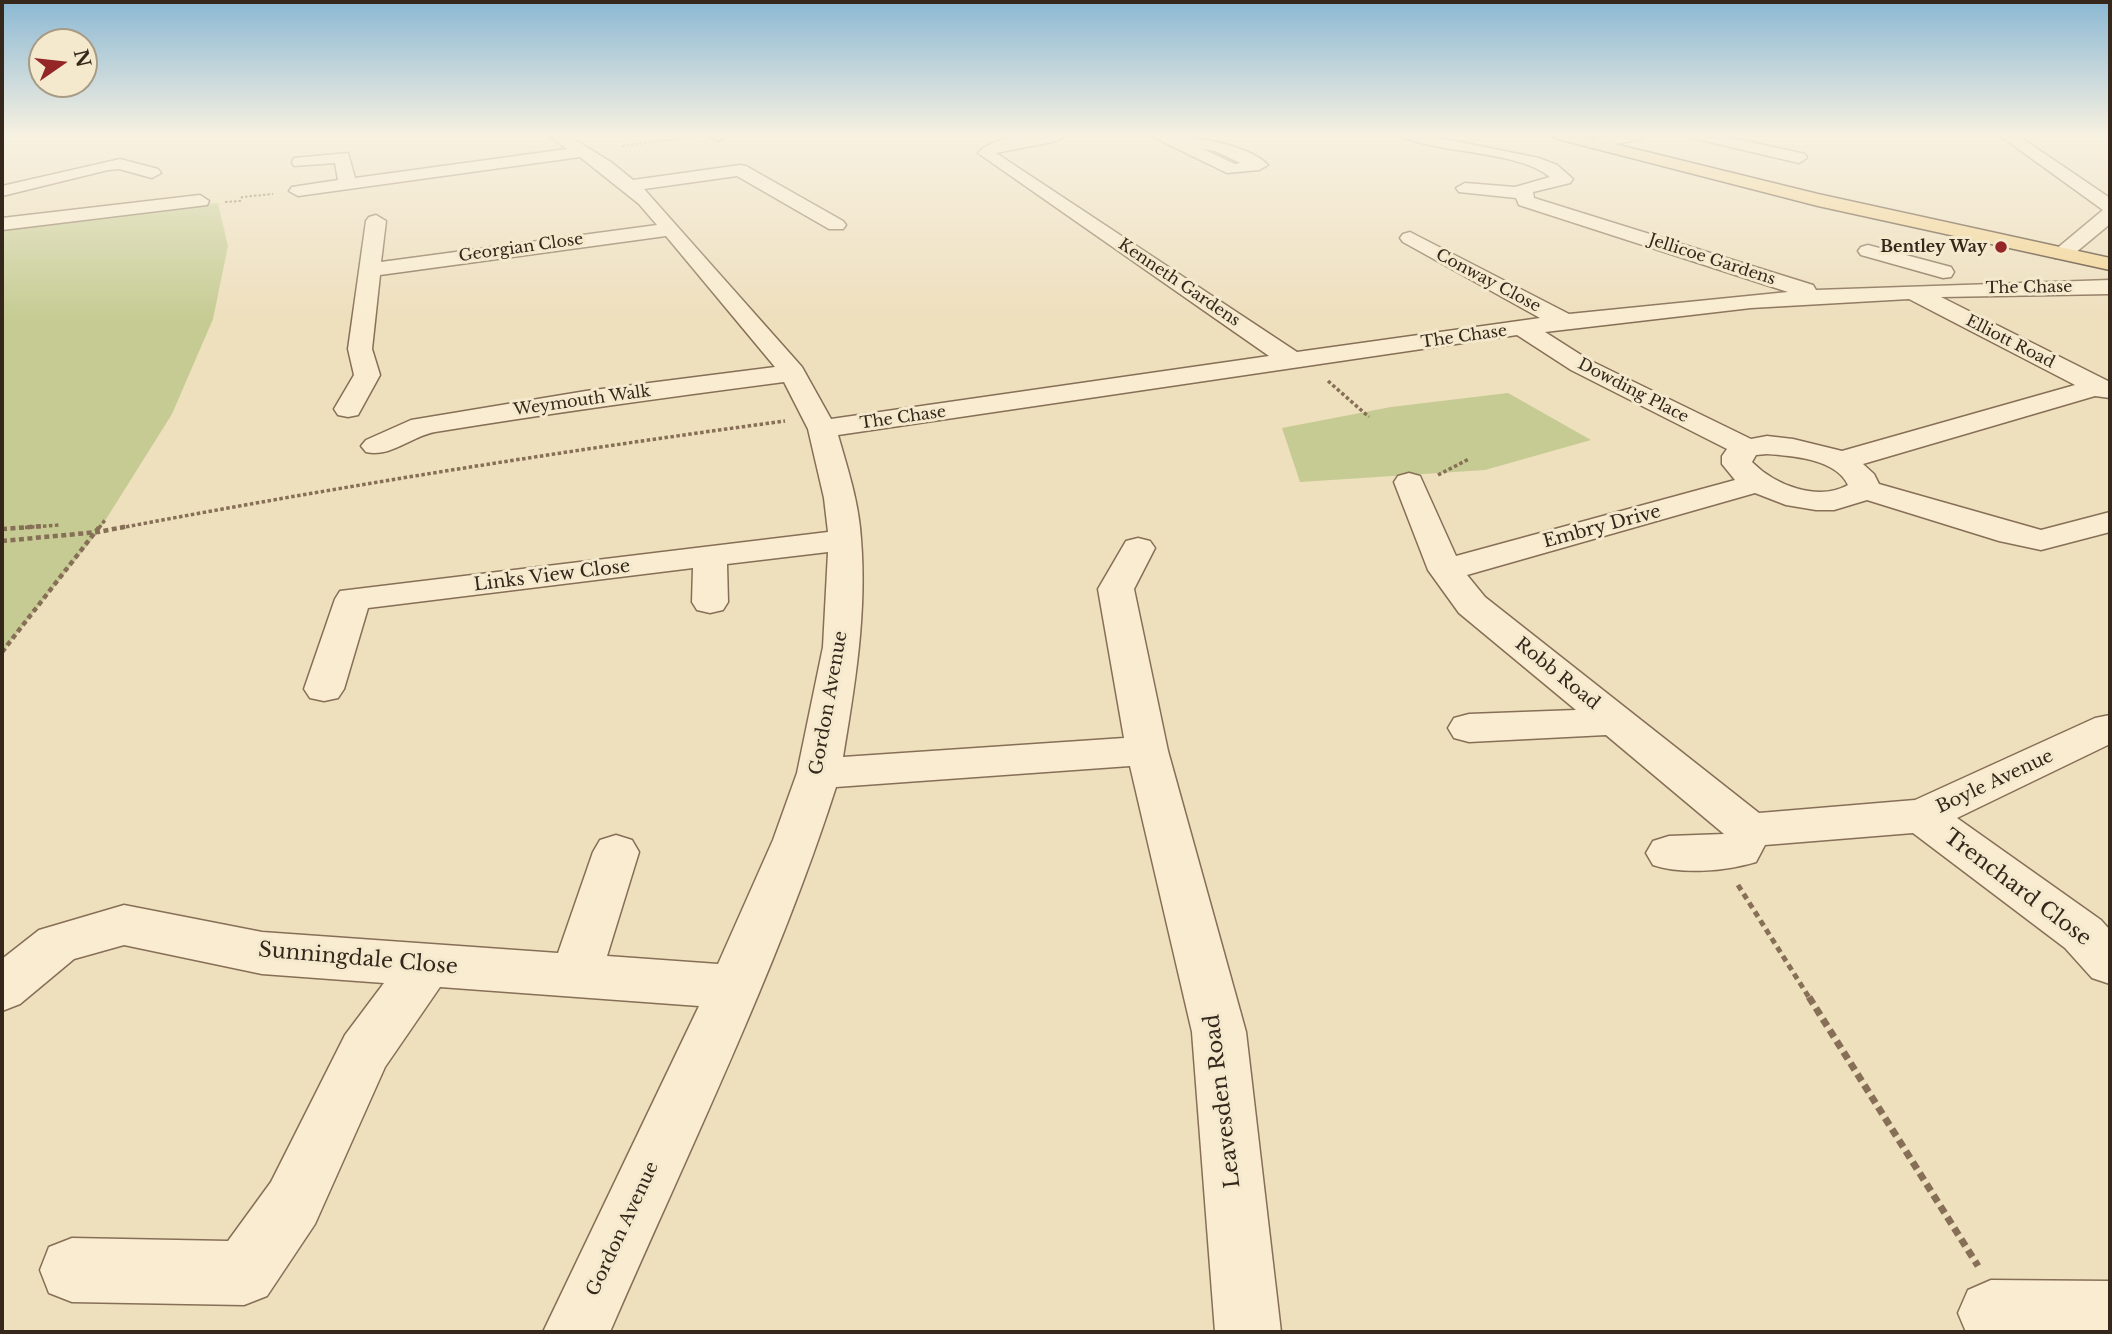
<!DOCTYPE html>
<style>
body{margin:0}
#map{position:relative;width:2112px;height:1334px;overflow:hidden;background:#eedfbd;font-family:"Libre Baskerville",serif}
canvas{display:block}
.frame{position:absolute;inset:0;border:4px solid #35271b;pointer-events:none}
.north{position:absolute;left:28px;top:28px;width:70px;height:70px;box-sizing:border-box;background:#f5e9cd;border:2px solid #a89b86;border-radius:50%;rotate:76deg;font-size:19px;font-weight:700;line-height:28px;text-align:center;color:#35271b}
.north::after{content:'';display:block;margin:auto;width:24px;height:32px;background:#952628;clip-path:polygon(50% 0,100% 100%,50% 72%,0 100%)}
</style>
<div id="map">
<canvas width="2112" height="1334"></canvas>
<div class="frame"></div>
<div class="north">N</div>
</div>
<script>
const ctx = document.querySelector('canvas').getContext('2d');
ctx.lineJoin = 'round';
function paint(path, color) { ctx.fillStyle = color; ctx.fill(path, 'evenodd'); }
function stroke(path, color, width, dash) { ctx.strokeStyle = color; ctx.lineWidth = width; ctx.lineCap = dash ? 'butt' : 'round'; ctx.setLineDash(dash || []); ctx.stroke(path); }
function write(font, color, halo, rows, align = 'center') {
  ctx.font = font + ' "Libre Baskerville",serif'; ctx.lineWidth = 6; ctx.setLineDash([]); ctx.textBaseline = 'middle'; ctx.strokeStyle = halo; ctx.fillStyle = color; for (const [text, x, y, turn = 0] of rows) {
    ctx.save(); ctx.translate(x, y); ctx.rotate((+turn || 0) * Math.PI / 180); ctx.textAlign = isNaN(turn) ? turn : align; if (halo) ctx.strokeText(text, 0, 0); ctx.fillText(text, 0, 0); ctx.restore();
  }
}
const green = new Path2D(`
 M218,203L228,246L213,319L172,414L98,532L2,652V226Z
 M1508,393L1591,440L1485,470L1300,482L1282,428L1391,407Z`);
const pathFar4 = new Path2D(`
 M622,146L693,137
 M225,202L240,201L242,197L273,194`);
const pathFar3 = new Path2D(`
 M1328,381L1369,417
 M1438,475L1469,459
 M19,528L60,525
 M99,528L105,520
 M120,528C341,486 562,451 785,421`);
const pathFar2 = new Path2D(`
 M2,529L44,526
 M2,541L98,532L129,526
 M2,652L100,526`);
const pathFar1 = new Path2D(`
 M1738,885L1810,999`);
const path = new Path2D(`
 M1809,997L1978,1266`);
const minor = new Path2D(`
 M548,135H567L611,162L633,180L740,165L746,166L843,221L846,225L843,229H829L737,176L644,189L802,367L831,419L1269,356L978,153C991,136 1045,131 1065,136L1057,141L996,153L1297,352L1540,318L1403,242L1400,238L1403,234L1410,232L1569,314L1788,292L1519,205L1516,198L1459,192L1456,188L1465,183L1515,187L1550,177C1518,151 1447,154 1405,138L1403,135H1425L1539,158L1557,165L1573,179L1570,183L1533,192L1534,198L1813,285L1816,290L2110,280V294L1941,297L2110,382V398L2095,396L1863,464L1874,474L1879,484L2041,530L2110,512V532L2041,550L1999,541L1867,500L1834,510H1816L1786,505L1755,493L1467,575L1485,597L1759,813L1915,800L2095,718L2110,715V744L1957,818L2101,920L2110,930V984L2092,978L2065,948L1913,833L1765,845L1756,862C1726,871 1683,875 1653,865L1646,853L1653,841L1669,836L1724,834L1606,735L1469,742L1454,738L1448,728L1454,718L1469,714L1576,710L1459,613L1428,570L1394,482L1398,476L1409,473L1420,476L1456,556L1735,480L1722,464V456L1727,449L1571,370L1517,335L838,435C848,470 859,503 861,539C867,613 855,685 843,757L1124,738L1098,589L1126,541L1138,538L1150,541L1155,548L1134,589L1168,751L1246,1032L1281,1332H1215L1192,1032L1130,766L836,787C777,971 687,1154 610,1332H543L699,1006L440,987L385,1067L315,1224L267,1296L244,1305L72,1302L49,1293L40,1270L49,1247L72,1238L228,1241L271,1182L345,1035L384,983L262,974L124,945L74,959L20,1004L2,1011V959L39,930L124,905L262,932L558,953L593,852L600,840L616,835L632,840L639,852L607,956L718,964L773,840L797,773L823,647L828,552L727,564L728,602L723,610L710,613L697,610L692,602L693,568L368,608L344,689L338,698L324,701L310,698L304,689L335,599L340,591L828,532L824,498L808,429L784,382C668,397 552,413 435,432C412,436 390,458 366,452L361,446L366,440L411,420L586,391L775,367L666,236L380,275L372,349L380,375L358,415L348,417L338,415L334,409L354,375L348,349L366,221L369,217L376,215L386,221L381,262L657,225L639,204L580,157L298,196L289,191L292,187L338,180L335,163L294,166L292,162L294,158L348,153L355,178L567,149ZM1909,299L2075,385L1842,451L1793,439L1767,436L1751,439L1589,360L1545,332L1751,308ZM1767,454C1793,456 1836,459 1848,485C1817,502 1775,485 1752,462L1756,455Z
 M708,135H725L726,136L718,141Z
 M1149,135C1178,134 1247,142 1268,165L1259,170L1227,173ZM1203,149L1215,151L1240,163L1235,164Z
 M1611,135H1646L1638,140L1590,148L1582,143L1584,140Z
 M1690,135H1718L1805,154L1807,158L1799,163L1692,138Z
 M1999,135H2017L2110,198V224L2069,258H2055L2052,254L2055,250L2103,210Z
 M120,159L158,169L161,173L152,178L119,169L108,170L2,196V186Z
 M200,195L209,201L207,205L2,230V218Z
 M1868,245L1951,267L1954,272L1951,277L1943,278L1861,255L1858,251L1861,247Z
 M1991,1280L2110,1281V1332H1966L1958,1313L1968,1290Z`);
const major = new Path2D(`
 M1552,135H1578L1818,194L2110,258V270L1818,206L1554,138Z`);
const markers = [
 [2001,247,7,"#952628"]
];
const farPoinames = [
 ["Bentley Way",1987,247]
];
const farStreetnames = [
 ["Georgian Close",521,248,-8],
 ["Jellicoe Gardens",1712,260,18],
 ["Conway Close",1488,281,28],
 ["Kenneth Gardens",1179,283,34],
 ["The Chase",2029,288,-1],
 ["The Chase",1464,337,-8],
 ["Elliott Road",2010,342,27],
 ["Dowding Place",1633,391,27],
 ["Weymouth Walk",582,401,-8],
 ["The Chase",903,418,-8]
];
const streetNames = [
 ["Embry Drive",1602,527,-15],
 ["Links View Close",552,576,-7],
 ["Robb Road",1557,674,39],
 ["Gordon Avenue",829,703,-80],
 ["Boyle Avenue",1995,782,-25],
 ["Gordon Avenue",623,1229,-65]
];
const nearStreetnames = [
 ["Trenchard Close",2017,888,37],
 ["Sunningdale Close",358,959,5],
 ["Leavesden Road",1223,1101,-97]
];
paint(green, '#c5cb92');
stroke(minor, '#866f56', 3);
stroke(major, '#533d2b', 3);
stroke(pathFar4, '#866f56', 2, [2.5, 2]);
stroke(pathFar3, '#866f56', 3.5, [3.5, 2.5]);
stroke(pathFar2, '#866f56', 4.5, [5, 3.5]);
stroke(pathFar1, '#866f56', 5, [6, 4.5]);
stroke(path, '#866f56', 7, [8, 5]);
paint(minor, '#f9ecd0');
paint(major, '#f3d494');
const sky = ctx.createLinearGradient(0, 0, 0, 321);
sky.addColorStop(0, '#8bb8d4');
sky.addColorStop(0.42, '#f7f1e1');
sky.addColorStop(1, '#f7f1e100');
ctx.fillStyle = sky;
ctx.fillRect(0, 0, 2112, 321);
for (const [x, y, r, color] of markers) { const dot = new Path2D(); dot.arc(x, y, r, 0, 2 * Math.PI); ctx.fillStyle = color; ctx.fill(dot); stroke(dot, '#f5e9cd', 2.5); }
write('bold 16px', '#35271b', '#f5e9cd', farPoinames, 'right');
write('16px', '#35271b', '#f5e9cd', farStreetnames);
write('18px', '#35271b', '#f5e9cd', streetNames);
write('21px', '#35271b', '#f5e9cd', nearStreetnames);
</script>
